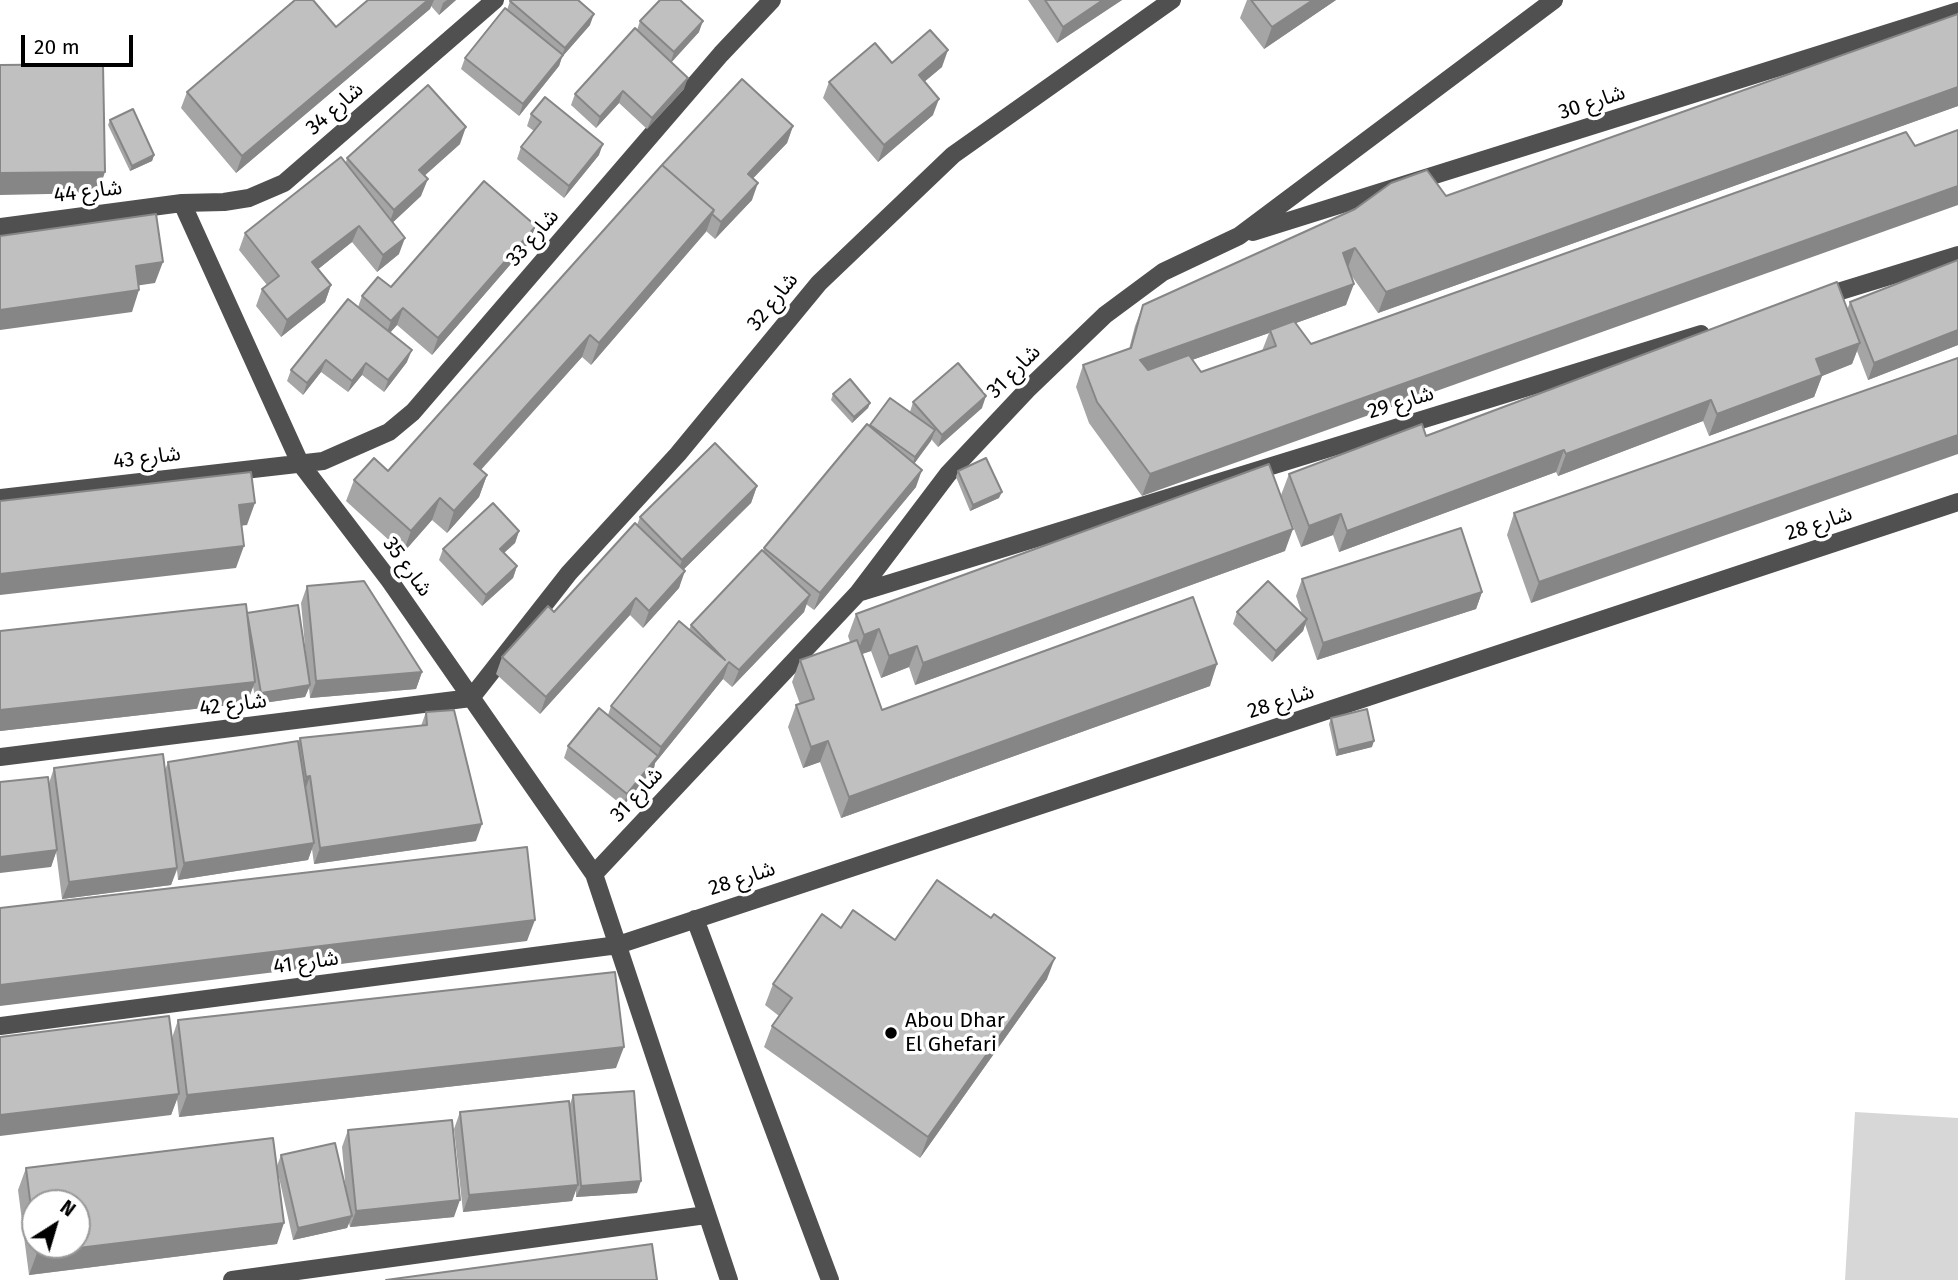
<!DOCTYPE html>
<meta charset="utf-8">
<style>
body{margin:0}
#map{position:relative;width:1958px;height:1280px;overflow:hidden;background:#fff;font-family:"Fira Sans",sans-serif}
canvas{display:block}
.north{position:absolute;left:21px;top:1189px;width:70px;height:70px;box-sizing:border-box;background:#fff;border:2px solid #999;border-radius:50%;rotate:37deg;font-size:19px;font-weight:700;line-height:28px;text-align:center;color:#000}
.north::after{content:'';display:block;margin:auto;width:24px;height:32px;background:#000;clip-path:polygon(50% 0,100% 100%,50% 72%,0 100%)}
.scale{position:absolute;left:21px;top:35px;width:112px;height:32px;box-sizing:border-box;border:4px solid #000;border-top:0;padding-left:9px;font-size:21px;line-height:24px;white-space:nowrap;color:#000;-webkit-text-stroke:5px #fff;paint-order:stroke}
</style>
<div id="map">
<canvas width="1958" height="1280"></canvas>
<div class="north">N</div>
<div class="scale">20 m</div>
</div>
<script>
const ctx = document.querySelector('canvas').getContext('2d');
ctx.lineJoin = 'round';
function paint(path, color) { ctx.fillStyle = color; ctx.fill(path, 'evenodd'); }
function stroke(path, color, width, dash) { ctx.strokeStyle = color; ctx.lineWidth = width; ctx.lineCap = dash ? 'butt' : 'round'; ctx.setLineDash(dash || []); ctx.stroke(path); }
function write(font, color, halo, rows, align = 'center') {
  ctx.font = font + ' "Fira Sans","Noto Sans Arabic",sans-serif'; ctx.lineWidth = 7; ctx.setLineDash([]); ctx.textBaseline = 'middle'; ctx.strokeStyle = halo; ctx.fillStyle = color; for (const [text, x, y, turn = 0] of rows) {
    ctx.save(); ctx.translate(x, y); ctx.rotate((+turn || 0) * Math.PI / 180); ctx.textAlign = isNaN(turn) ? turn : align; if (halo) ctx.strokeText(text, 0, 0); ctx.fillText(text, 0, 0); ctx.restore();
  }
}
const green = new Path2D(`
 M1855,1112L1958,1118V1280H1845Z`);
const minor = new Path2D(`
 M182,203L300,463L390,581L594,874L729,1280
 M0,227L182,203L224,202L249,198L284,183L495,0
 M1253,232L1958,11
 M1818,298L1958,255
 M0,498L323,461L389,432L413,412L721,54L772,0
 M858,593L1701,334
 M0,757L471,698L569,573L678,454L819,283L953,155L1172,0
 M594,874L858,593L948,474L1027,390L1105,315L1163,272L1239,236L1554,0
 M695,919L830,1280
 M0,1026L618,945L1958,502
 M232,1280L706,1215`);
const wall = new Path2D(`
 M368,0H456L439,15L431,6L430,9L236,173L181,108L187,92L336,27Z
 M1028,0H1122L1057,43Z
 M1247,0H1336L1264,49L1240,18Z
 M510,1L590,25L562,57L559,66L519,116L461,69L465,58L507,10Z
 M1958,14V106L1378,313L1351,275L1346,305L1296,323L1142,496L1089,423L1076,387L1083,365L1129,349L1135,326L1143,305ZM1269,333L1262,351L1201,372L1192,360Z
 M640,21L699,32L671,62L684,89L647,129L619,103L596,128L571,105L575,94L637,30Z
 M892,63L942,67L924,82L933,115L878,162L823,98L829,82Z
 M531,114L599,155L564,198L517,159L521,147L534,131L527,126Z
 M110,120L154,155L152,161L130,171L108,125Z
 M793,126L787,143L753,178L752,200L715,239L706,231L591,365L582,357L481,470L487,475L479,497L447,533L432,520L403,553L346,501L354,480L388,471Z
 M460,144L424,176L421,196L393,222L399,254L377,272L352,242L318,269L331,285L325,302L281,337L256,306L262,289L267,285L239,250L245,233L346,162L347,158Z
 M529,243L432,355L397,325L390,333L407,362L384,392L362,375L348,392L321,372L303,395L287,381L291,370L358,307L362,296Z
 M1958,260V345L1868,380L1857,351L1852,364L1822,376L1814,397L1709,436L1703,421L1558,476L1556,472L1339,552L1333,535L1301,547L1281,495L1289,474L1426,436L1847,310L1850,302Z
 M1958,358L1531,603L1507,535L1514,513Z
 M833,394L870,403L868,408L852,423L831,400Z
 M913,402L982,408L938,447L931,439L914,464L916,487L814,610L806,604L804,612L732,687L723,679L655,763L654,768L623,806L564,758L568,746L608,715L611,706L689,630L691,625L763,551L764,548L870,425L910,412Z
 M958,471L999,498L970,511L956,477Z
 M757,486L751,503L684,569L679,588L643,628L630,615L540,714L496,674L502,657L554,612L637,525L640,517Z
 M519,531L515,543L504,553L517,566L513,578L482,606L439,560L443,549Z
 M1285,551L915,685L909,667L881,678L871,651L862,654L882,710L1210,686L841,818L820,762L803,768L788,727L796,705L800,704L792,682L800,660L850,642L848,636L856,614Z
 M1302,579L1482,592L1476,609L1317,660L1305,624L1303,631L1272,662L1233,624L1237,612L1302,614L1296,596Z
 M307,586L422,672L416,689L310,698L309,688L305,697L256,704L253,686L247,703L0,731V631L247,614L307,668L301,603Z
 M426,712L476,841L314,864L312,849L308,860L178,880L177,870L171,885L62,899L56,851L51,867L49,783L54,768L165,770L168,762L298,743L300,738L421,726Z
 M1331,718L1372,747L1336,756L1329,724Z
 M841,928L895,940L1047,979L920,1158L764,1047L772,1026L779,1016L765,1005L773,984Z
 M178,1020L616,1068L179,1117L177,1099L171,1115L172,1038Z
 M573,1095L637,1193L576,1197V1189L572,1201L463,1212L454,1129L460,1112L569,1107Z
 M348,1130L454,1217L350,1227L349,1223L347,1228L293,1240L278,1173L277,1244L29,1275L18,1190L26,1168L277,1166L281,1155L346,1192L342,1147ZM35,1203L77,1245H35Z`);
const shadedWall = new Path2D(`
 M428,0H434L430,9L236,173L242,156Z
 M447,0H456L439,15L443,3Z
 M1103,0H1122L1057,43L1063,27Z
 M1313,0H1336L1264,49L1272,27Z
 M594,14L590,25L562,57L559,66L519,116L523,104L561,57L565,48Z
 M703,21L699,32L670,64L674,52Z
 M948,50L942,67L912,92L919,75Z
 M688,78L684,89L647,129L652,118Z
 M1958,87V106L1378,313L1386,292Z
 M623,91L619,103L596,128L600,117Z
 M939,99L933,115L878,162L884,145Z
 M793,126L787,143L742,190L748,174Z
 M466,127L460,144L413,186L419,170Z
 M603,144L599,155L564,198L569,186Z
 M154,155L152,161L130,171L132,166Z
 M105,172L98,193L0,195V173Z
 M428,179L421,196L388,227L394,210Z
 M758,183L752,200L715,239L721,222Z
 M1958,186V205L1142,496L1150,474Z
 M714,210L706,232L591,365L599,343Z
 M359,226L352,242L306,279L312,262Z
 M536,226L529,243L432,355L438,338Z
 M405,238L399,254L377,272L383,255Z
 M1355,248L1347,270L1343,253Z
 M163,262L155,283L128,287L136,266Z
 M1354,284L1346,305L1271,332L1270,330L1269,333L1132,381L1140,360Z
 M331,285L325,302L281,337L287,320Z
 M139,290L132,312L0,330V310Z
 M403,308L397,325L385,338L391,321Z
 M1958,330V345L1868,380L1874,363Z
 M590,335L582,357L466,486L474,464Z
 M1860,343L1852,364L1822,376L1814,397L1709,436L1717,414L1816,359Z
 M412,350L407,362L384,392L388,380Z
 M326,360L321,372L303,395L307,383Z
 M366,363L362,375L348,392L352,381Z
 M986,396L982,408L938,447L942,435Z
 M1711,400L1703,421L1558,476L1566,454Z
 M870,403L868,408L852,423L854,417Z
 M935,430L931,441L911,468L915,457Z
 M1958,435V454L1531,603L1539,582Z
 M1564,450L1556,472L1339,552L1347,531Z
 M922,470L916,487L814,610L820,593Z
 M487,475L479,497L447,533L454,511Z
 M757,486L751,503L676,577L682,560Z
 M1002,492L999,498L970,511L973,505Z
 M440,498L432,520L403,553L411,531Z
 M255,503L247,525L231,527L239,505Z
 M1341,514L1333,535L1301,547L1309,526Z
 M1293,529L1285,551L915,685L923,663Z
 M519,531L515,543L496,560L500,549Z
 M244,546L236,568L0,595V574Z
 M517,566L513,578L482,606L486,595Z
 M685,571L679,588L643,628L649,611Z
 M1482,592L1476,609L1317,660L1323,643Z
 M810,595L804,612L732,687L739,670Z
 M636,598L630,615L540,714L546,697Z
 M1307,619L1303,631L1272,662L1276,651Z
 M879,629L871,651L856,656L864,635Z
 M917,646L909,667L881,678L889,656Z
 M729,662L723,679L655,763L654,768L623,806L627,794L657,757L661,747Z
 M1217,664L1210,686L841,818L849,797Z
 M422,672L416,689L310,698L316,681Z
 M255,682L247,703L0,731V710Z
 M310,685L305,697L256,704L261,693Z
 M828,741L820,762L803,768L811,747Z
 M1374,741L1372,747L1336,756L1338,750Z
 M310,776L304,793H300L306,777Z
 M482,824L476,841L314,864L320,848Z
 M314,843L308,860L178,880L184,863Z
 M57,850L51,867L0,873V857Z
 M177,868L171,885L62,899L69,882Z
 M535,920L527,941L0,1006V985Z
 M1055,958L1047,979L920,1158L928,1137Z
 M624,1047L616,1068L179,1117L187,1095Z
 M179,1094L171,1115L0,1136V1115Z
 M641,1181L637,1193L576,1197L581,1186Z
 M578,1185L572,1201L463,1212L469,1195Z
 M460,1200L454,1217L350,1227L356,1211Z
 M352,1216L347,1228L293,1240L298,1228Z
 M284,1223L277,1244L29,1275L37,1253Z`);
const building = new Path2D(`
 M295,0H313L336,27L368,0H428L242,156L187,92Z
 M511,0H578L594,14L565,48L510,1Z
 M660,0H680L703,21L674,52L640,21Z
 M1045,0H1103L1063,27Z
 M1251,0H1313L1272,27Z
 M505,8L563,55L523,104L465,58Z
 M1958,14V87L1386,292L1355,248L1343,253L1354,284L1140,360L1148,370L1189,355L1201,372L1276,346L1270,330L1294,321L1311,344L1906,132L1915,146L1958,130V186L1150,474L1097,402L1083,365L1131,348L1143,305L1355,209L1391,183L1427,170L1446,196Z
 M635,28L688,78L652,118L623,91L600,117L575,94Z
 M930,30L948,50L919,75L939,99L884,145L829,82L875,43L892,63Z
 M103,64L105,172L0,173V65Z
 M742,79L793,126L748,174L758,183L721,222L712,214L714,210L662,165Z
 M428,85L466,127L419,170L428,179L394,210L347,158Z
 M545,97L603,144L569,186L521,147L541,122L531,114Z
 M133,109L154,155L132,166L110,120Z
 M341,157L405,238L383,255L359,226L312,262L331,285L287,320L262,289L279,276L245,233Z
 M662,165L714,210L599,343L590,335L474,464L487,475L454,511L440,498L411,531L354,480L374,458L388,471Z
 M484,181L536,226L438,338L403,308L391,321L362,296L378,277L391,287Z
 M156,214L163,262L136,266L139,290L0,310V236Z
 M1958,260V330L1874,363L1850,302Z
 M1837,282L1860,343L1816,359L1822,375L1717,414L1711,400L1566,454L1564,450L1347,531L1341,514L1309,526L1289,474L1422,424L1426,436Z
 M348,299L412,350L388,380L366,363L352,381L326,360L307,383L291,370Z
 M1958,358V435L1539,582L1514,513Z
 M958,363L986,396L942,435L913,402Z
 M850,379L870,403L854,417L833,394Z
 M890,398L935,430L915,457L870,425Z
 M867,424L922,470L820,593L764,548Z
 M715,443L757,486L682,560L640,517Z
 M986,458L1002,492L973,505L958,471Z
 M1269,464L1293,529L923,663L917,646L889,656L879,629L864,635L856,614Z
 M251,472L255,503L239,505L244,546L0,574V501Z
 M493,503L519,531L500,549L517,566L486,595L443,549Z
 M635,523L685,571L649,611L636,598L546,697L502,657L548,606L554,612Z
 M1461,528L1482,592L1323,643L1302,579Z
 M762,550L810,595L739,670L729,662L661,747L611,706L679,621L725,660L691,625Z
 M364,581L422,672L316,681L307,586Z
 M1268,581L1307,619L1276,651L1237,612Z
 M1193,597L1217,664L849,797L828,741L811,747L796,705L814,699L800,660L857,640L882,710Z
 M246,604L255,682L0,710V631Z
 M298,605L310,685L261,693L247,613Z
 M599,708L658,756L627,794L568,746Z
 M1367,709L1374,741L1338,750L1331,718Z
 M454,710L482,824L320,848L310,776L306,777L300,738L427,725L426,712Z
 M298,741L314,843L184,863L168,762Z
 M163,754L177,868L69,882L54,768Z
 M48,777L57,850L0,857V782Z
 M527,847L535,920L0,985V908Z
 M937,880L991,918L994,914L1055,958L928,1137L772,1026L792,998L773,984L822,914L841,928L853,910L895,940Z
 M615,972L624,1047L187,1095L178,1020Z
 M169,1016L179,1094L0,1115V1037Z
 M634,1091L641,1181L581,1186L573,1095Z
 M569,1101L578,1185L469,1195L460,1112Z
 M452,1120L460,1200L356,1211L348,1130Z
 M273,1138L284,1223L37,1253L36,1245H77V1203H35V1240L26,1168Z
 M335,1143L352,1216L298,1228L281,1155Z
 M652,1244L657,1280H386Z`);
const markers = [
 [891,1033,7,"#000"]
];
const streetNames = [
 ["شارع 30",1592,103,-18],
 ["شارع 34",335,109,-41],
 ["شارع 44",88,192,-7],
 ["شارع 33",533,238,-49],
 ["شارع 32",773,302,-51],
 ["شارع 31",1014,372,-45],
 ["شارع 29",1401,403,-17],
 ["شارع 43",147,458,-7],
 ["شارع 28",1819,524,-18],
 ["شارع 35",407,567,54],
 ["شارع 28",1281,702,-18],
 ["شارع 42",233,705,-7],
 ["شارع 31",637,795,-47],
 ["شارع 28",742,879,-18],
 ["شارع 41",306,963,-8]
];
const poiNames = [
 ["Abou Dhar",905,1021],
 ["El Ghefari",905,1045]
];
paint(green, '#d7d7d7');
stroke(minor, '#505050', 18);
paint(wall, '#a5a5a5');
paint(shadedWall, '#868686');
paint(building, '#c0c0c0');
stroke(building, '#868686', 2);
for (const [x, y, r, color] of markers) { const dot = new Path2D(); dot.arc(x, y, r, 0, 2 * Math.PI); ctx.fillStyle = color; ctx.fill(dot); stroke(dot, '#fff', 2.5); }
write('21px', '#000', '#fff', streetNames);
write('21px', '#000', '#fff', poiNames, 'left');
</script>
